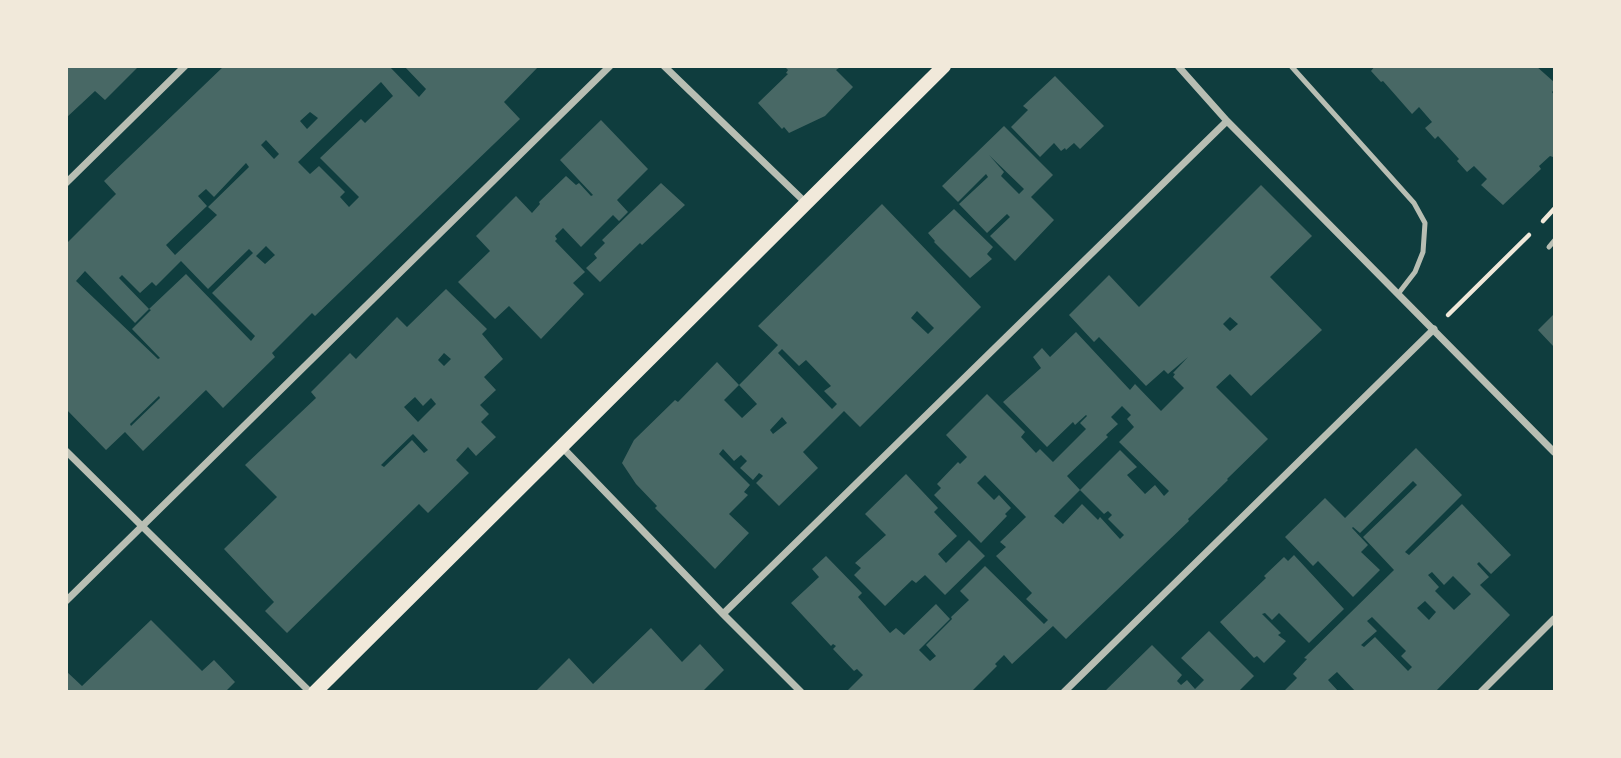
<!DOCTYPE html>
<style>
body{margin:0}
#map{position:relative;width:1621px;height:758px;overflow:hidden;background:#0f3d3e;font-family:Manrope,sans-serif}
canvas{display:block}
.frame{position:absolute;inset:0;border:68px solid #f1e9da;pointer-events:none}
</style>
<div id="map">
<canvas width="1621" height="758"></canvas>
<div class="frame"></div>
</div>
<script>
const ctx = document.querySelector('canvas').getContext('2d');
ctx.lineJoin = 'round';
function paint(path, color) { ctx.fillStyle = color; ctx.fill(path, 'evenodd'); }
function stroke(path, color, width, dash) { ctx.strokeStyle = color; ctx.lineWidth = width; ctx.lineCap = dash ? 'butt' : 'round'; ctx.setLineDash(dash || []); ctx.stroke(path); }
const building = new Path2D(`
 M66,66H139L105,100L95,91L66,118Z
 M224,66H389L419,97L426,89L404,66H539L504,102L520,119L315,316L312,313L272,353L275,357L223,408L206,390L143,451L125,432L106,450L66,409L67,243L116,194L104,181ZM381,82L393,96L365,123L361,119L320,158L359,197L349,207L340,197L345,192L319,166L310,174L298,162ZM310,112L318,118L307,129L300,121ZM266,140L279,154L274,159L261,145ZM246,163L249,167L208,207L217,215L175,255L166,245L207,206L198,196L206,189L214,197ZM266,246L275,255L265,264L256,256ZM249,249L253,253L212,293L255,336L251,341L186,274L149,309L119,278L122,275L140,293L152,282L156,286L181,261L208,289ZM85,271L135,323L149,309L151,310L132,329L160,358L158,359L76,281ZM159,396L160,398L131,426L130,424Z
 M784,66H837L839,68L836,70L853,87L825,116L789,133L784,127L782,129L758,103L788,74L786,73L788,70Z
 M1375,66H1536L1554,82V90L1552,92L1554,95V156L1553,157L1550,156L1539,166L1541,169L1503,205L1481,185L1487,179L1474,166L1467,172L1457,161L1459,159L1438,136L1435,139L1425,128L1432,122L1419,107L1412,114L1383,81L1381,82L1371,71Z
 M1055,76L1104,126L1080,149L1074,143L1066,150L1065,148L1061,151L1054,143L1040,157L1011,127L1028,110L1023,106Z
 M601,120L648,169L617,200L628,212L619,221L613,215L581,247L563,228L555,236L557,239L555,241L585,272L573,283L584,294L541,339L509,306L495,319L458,282L490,251L476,236L516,196L532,213L540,204L539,202L566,176L576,185L579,183L591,196L593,195L560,160Z
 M1004,126L1053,175L1031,197L1054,220L1015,261L990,236L1010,217L1007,214L987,233L959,204L988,177L986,174L958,202L942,186ZM989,155L1024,189L1019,194L1001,176L1004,172Z
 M661,183L685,205L642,245L640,243L600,282L586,268L597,258L594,254L605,243L602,240Z
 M1261,185L1312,236L1270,277L1322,330L1251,396L1230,374L1216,387L1268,439L1227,479L1228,480L1188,519L1189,521L1066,639L1053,626L1012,664L1004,655L995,664L997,666L971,692H846L863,675L857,669L854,671L833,649L836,646L833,644L831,646L791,603L819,577L812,569L826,556L862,593L858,597L890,633L896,628L904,635L936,604L950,619L919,650L930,661L936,656L926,645L952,619L951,617L969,600L960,591L985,566L1044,624L1048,620L1026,599L1032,593L996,556L1006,547L1000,542L1026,517L985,475L977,483L994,500L999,495L1011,508L1005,514L1007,516L981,543L934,495L941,488L937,484L958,462L960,464L967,457L946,435L987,394L1025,432L1021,437L1036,453L1040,449L1053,462L1086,429L1080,423L1087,416L1086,415L1075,425L1073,422L1047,447L1003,402L1041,368L1033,357L1042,348L1050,357L1076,332L1130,390L1135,384L1161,411L1184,388L1173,377L1175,374L1173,373L1188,357L1168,374L1164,370L1146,386L1099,337L1094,342L1069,315L1109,275L1139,307ZM1230,317L1238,324L1230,331L1223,324ZM1122,406L1131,415L1127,419L1134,427L1119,442L1169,491L1164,496L1155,485L1145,494L1127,475L1137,467L1120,450L1080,490L1104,514L1108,511L1112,515L1108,519L1124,535L1120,539L1100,517L1098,520L1082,504L1063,524L1054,516L1080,490L1067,476L1108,437L1106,435L1118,424L1111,417Z
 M882,204L981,307L860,427L844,411L803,452L818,468L779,506L756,483L763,476L762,475L759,473L753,480L740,468L747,461L741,455L734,461L723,449L719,454L750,485L744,492L748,495L729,514L749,533L715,569L655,508L657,506L636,484L622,463L634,440L675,400L678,402L717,362L739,385L749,375L778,345L758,326ZM917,311L934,328L928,334L911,318ZM782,349L799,366L806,360L831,386L824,391L837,404L832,409L778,353ZM739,385L757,404L742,418L724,400ZM782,417L787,423L773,434L770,430Z
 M954,209L993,247L987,254L992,259L970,278L934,242L935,241L928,233Z
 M446,289L487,329L482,334L503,359L484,377L496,390L480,405L489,414L481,422L496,437L476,456L468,447L456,460L469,473L428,513L419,504L287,633L265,611L274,602L224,549L277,497L245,465L316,398L311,392L350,353L356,359L397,317L407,327ZM444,353L451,359L444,366L438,360ZM415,397L423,406L431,398L436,404L418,422L404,407ZM413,434L428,450L424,453L412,440L384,467L381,465Z
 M1554,314V347L1538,330Z
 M1416,448L1462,495L1405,552L1409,555L1462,504L1511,555L1491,574L1479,562L1477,564L1489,577L1480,585L1510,615L1436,691L1356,692L1337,672L1328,680L1339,692H1286L1285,690L1297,678L1293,674L1307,659L1304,658L1394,570L1363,537L1417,485L1413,481L1360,533L1353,527L1352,528L1368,545L1361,552L1380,570L1353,597L1318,561L1313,566L1285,537L1325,498L1345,518ZM1432,572L1444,585L1453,576L1471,594L1454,610L1435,591L1439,587L1428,575ZM1425,601L1436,612L1429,620L1417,608ZM1372,617L1406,651L1401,656L1412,667L1408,671L1375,637L1364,647L1361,645L1377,631L1367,621Z
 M906,474L938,508L934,512L957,536L938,554L946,563L969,540L985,556L945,595L925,575L916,583L912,580L885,606L854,575L861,568L855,563L886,535L865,514Z
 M1294,555L1344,609L1309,643L1279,613L1272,620L1265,613L1262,614L1281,633L1278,635L1286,641L1264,663L1257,656L1254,658L1220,622L1266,578L1264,576L1284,557L1288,561Z
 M151,620L202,671L214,660L235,682L225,692H66V671L82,686Z
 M651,628L682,662L700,644L724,670L702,692H535L569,658L593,684Z
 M1209,631L1254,676L1238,692H1104L1152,645L1182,675L1177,681L1181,685L1187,680L1195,689L1204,680L1181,658Z`);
const path = new Path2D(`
 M1543,221L1554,209
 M1448,315L1529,235`);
const service = new Path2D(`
 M1291,66L1414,203L1425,223L1423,252L1415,272L1398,294
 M1549,247L1554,241`);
const minor = new Path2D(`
 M664,66L806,203
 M1178,66L1227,121L1554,452
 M66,183L185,66
 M562,447L723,614L801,692
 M66,451L310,692
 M66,601L610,66
 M723,614L1227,121
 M1064,692L1434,329
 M1481,692L1554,619`);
const secondary = new Path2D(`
 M315,692L944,66`);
paint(building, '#486865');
stroke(path, '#f1e9da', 4.5);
stroke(service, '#b8beb3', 5);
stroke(minor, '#b8beb3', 7);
stroke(secondary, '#f1e9da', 14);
</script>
